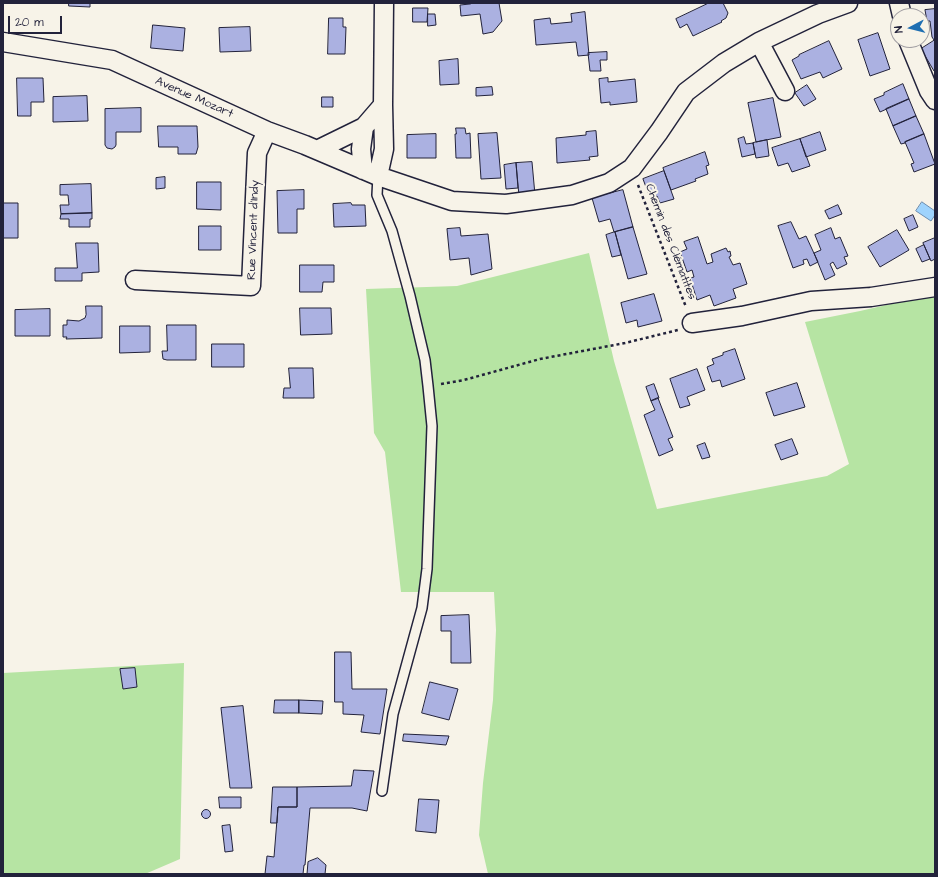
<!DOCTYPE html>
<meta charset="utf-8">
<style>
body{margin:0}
#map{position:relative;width:938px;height:877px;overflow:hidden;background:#f7f3e8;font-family:"Architects Daughter",sans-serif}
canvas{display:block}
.frame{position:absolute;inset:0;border:4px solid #22223b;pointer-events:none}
.north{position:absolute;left:890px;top:8px;width:40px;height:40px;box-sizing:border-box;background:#f7f3e8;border:1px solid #a29fa3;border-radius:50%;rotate:263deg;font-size:11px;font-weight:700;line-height:16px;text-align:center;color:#22223b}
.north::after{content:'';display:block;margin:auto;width:14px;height:18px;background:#1f6fb2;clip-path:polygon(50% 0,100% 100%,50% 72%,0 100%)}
.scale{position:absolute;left:8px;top:16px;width:54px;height:18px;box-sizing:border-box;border:2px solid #22223b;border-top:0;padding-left:5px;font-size:12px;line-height:14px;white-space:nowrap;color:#22223b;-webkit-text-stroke:3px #f7f3e8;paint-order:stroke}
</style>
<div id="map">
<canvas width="938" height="877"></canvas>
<div class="frame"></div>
<div class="north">N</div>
<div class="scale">20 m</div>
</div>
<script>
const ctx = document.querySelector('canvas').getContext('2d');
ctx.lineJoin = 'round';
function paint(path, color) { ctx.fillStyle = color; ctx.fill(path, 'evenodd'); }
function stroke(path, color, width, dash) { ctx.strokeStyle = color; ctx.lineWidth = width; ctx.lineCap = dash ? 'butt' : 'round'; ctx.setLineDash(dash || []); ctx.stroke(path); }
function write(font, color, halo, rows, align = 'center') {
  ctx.font = font + ' "Architects Daughter",sans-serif'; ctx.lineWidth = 4; ctx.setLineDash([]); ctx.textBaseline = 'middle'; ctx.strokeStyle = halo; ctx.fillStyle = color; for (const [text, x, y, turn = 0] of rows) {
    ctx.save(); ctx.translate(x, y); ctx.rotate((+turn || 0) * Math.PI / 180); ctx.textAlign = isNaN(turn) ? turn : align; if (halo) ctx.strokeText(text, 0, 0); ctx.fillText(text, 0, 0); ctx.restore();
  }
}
const green = new Path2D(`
 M589,253L614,361L657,509L827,476L849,464L805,322L860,311L935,294V874H488L479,835L483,783L493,700L496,630L494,592H401L385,452L374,433L366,289L457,286Z
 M184,663L180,859L145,874H3V673Z`);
const water = new Path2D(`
 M922,202L935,211V215L931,221L916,211Z`);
const building = new Path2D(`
 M69,3H90V7L69,6Z
 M469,3H499L502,21L493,32L483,34L480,14L461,16L460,5L470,4Z
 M709,3H723L728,13L726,18L721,21L722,22L693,36L687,24L680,28L676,19Z
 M413,8H428L427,22H413Z
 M935,9V40H934L932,37L930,21H927L925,10Z
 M585,12L589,55L578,56L576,42L536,45L534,20L550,18L551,24L572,22L571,14Z
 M428,14H435L436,25L428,26Z
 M329,18H343V27H346L345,54H328Z
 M153,25L185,28L183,51L151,48Z
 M250,27L251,51L220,52L219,28Z
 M878,33L890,69L870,76L858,40Z
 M935,40V71H934L921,49Z
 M829,41L842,69L823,78L820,72L801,79L792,60L799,56V55Z
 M607,52V60H600L601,71H590L588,53Z
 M458,59L459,84L440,85L439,61Z
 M17,78H43L44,102H31V116H18Z
 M608,78V82L635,79L637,102L610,105V102L601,103L599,79Z
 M903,84L909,99L880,112L874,99L884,95V93Z
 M807,85L816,99L804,106L795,93Z
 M492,87L493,95L476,96V88Z
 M87,96L88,121L53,122V97Z
 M322,97H333V107H322Z
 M773,98L781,137L756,142L748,103Z
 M909,99L916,116L893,126L886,109Z
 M141,108V132H116V145L115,147L112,149L107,148L105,145V109Z
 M916,116L924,134L905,142V143L901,144L893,126Z
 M158,126H197L198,147L196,154H178V147H159Z
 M456,128H465L466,134L470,133L471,158H456L455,134H456Z
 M596,131L598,156L589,157L590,160L557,163L556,138L586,135V132Z
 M820,132L826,150L806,157L800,139Z
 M497,133L501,178L481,179L478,134Z
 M436,134V158H407V135Z
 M924,134L935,164L914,172L911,164L914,163L905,142Z
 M744,137L746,144L753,143L755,154L742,157L738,139Z
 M800,139L810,166L792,172L788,163L778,166L772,148Z
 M767,140L769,156L756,158L753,143Z
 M705,152L709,165L706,166L708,174L695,179L696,181L671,190L663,168Z
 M532,162L535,195L519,196L516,163Z
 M516,163L518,188L506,189L504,165Z
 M664,171L674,199L660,203L657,196L650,198L643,179Z
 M165,177V188L156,189V178Z
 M197,182H221V210L197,209Z
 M91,184L92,213L61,214L60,205H69L68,195H60V185Z
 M304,190V209H297V233H278L277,191Z
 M623,190L633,227L614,232L610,219L599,222L592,198Z
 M3,203H18V238H3Z
 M351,203L352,205H365L366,226L334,227L333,204Z
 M838,205L842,214L829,219L825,211Z
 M92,213V219H90V227H69V219H60L61,214Z
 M913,215L918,227L909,231L904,219Z
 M791,222L799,239L806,236L818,262L810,266L807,259L803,260L804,264L793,268L778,226Z
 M199,226H221V250H199Z
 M633,227L647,274L628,279L615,232Z
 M460,228L461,236L488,234L492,269L471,275L469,258L450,260L447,229Z
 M831,228L835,239L840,237L848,256L844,257L847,264L837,269L833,262L830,264L835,275L825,280L814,253L821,250L815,235Z
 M897,230L909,250L880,267L868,247Z
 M615,232L621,255L612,257L606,235Z
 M698,237L707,264L713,262L711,254L726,248L728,252L730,251L731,256L729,257L733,265L740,263L747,284L733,289L736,298L714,306L710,295L697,300L690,278L694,277L692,270L687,272L680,252L687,249L684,242Z
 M935,238V259L931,261L923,243Z
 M76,243H98L99,272L82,273V281H55V268H77Z
 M924,245L930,259L922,262L916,249Z
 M300,265H334V282H323L322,292H300Z
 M654,294L662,321L638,327L637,320L626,323L621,303Z
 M86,306H102V338L66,339L67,337H63V325H67V320L79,321L85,318L86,315Z
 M300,308H331L332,334L301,335Z
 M50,309V336H15V310Z
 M167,325H196V360H167L163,359L162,351H167Z
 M120,326H150V352L120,353Z
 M212,344H244V367H212Z
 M735,349L745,379L722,387L720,380L712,382L707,367L714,364L712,359L723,355V353Z
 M289,368H313L314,398H283L284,388H290Z
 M697,369L705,390L687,397L690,405L680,408L670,379Z
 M797,383L805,407L774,416L766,393Z
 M654,384L659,398L651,401L646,387Z
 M658,398L673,437L668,439L673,450L659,456L644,415L655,410L651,401Z
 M792,439L798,454L781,460L775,445Z
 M705,443L710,457L702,459L697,446Z
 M469,615L471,663H451V631H441V616Z
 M335,652H351L352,689H387L380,734L361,732L364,715L343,714V702H335Z
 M135,668L137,687L123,689L120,669Z
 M430,682L458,689L449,720L422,713Z
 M275,700H299V713H274Z
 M299,700L323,701L322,714L299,713Z
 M243,706L252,788H230L221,708Z
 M404,734L449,736L446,745L403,741Z
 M354,770L374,771L367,811L352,808H310L305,865H304L303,874H265L267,856L274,857L278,807H297V787L351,786Z
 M273,787H297V807H278L277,823H271Z
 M219,797H241V808H220Z
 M419,799L439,800L436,833L416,831Z
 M201.5 814a4.5 4.5 0 1 1 9 0a4.5 4.5 0 1 1-9 0Z
 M230,825L233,851L225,852L222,826Z
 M318,858L326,865L325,874H307L308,862Z`);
const path = new Path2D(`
 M638,185L686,307
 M441,384L464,380L540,359L625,343L678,330`);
const lane = new Path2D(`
 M378,176L377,195L392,231L410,296L425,360L428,386L432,426L427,569L422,608L393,714L382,791`);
const street = new Path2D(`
 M899,3L902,16
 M908,40L929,91L935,100
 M3,42L112,60L267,131L305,145L378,176L452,201L506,204L572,195L609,183L632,168L659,132L686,92L724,63L759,42L818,14L848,3
 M759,42L785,91
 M383,105L384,3
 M317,150L364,127
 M363,170L361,149L364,127L383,105L384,149L378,176
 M135,280L251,286L257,153L267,131
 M692,323L742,316L811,301L871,297L935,287`);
const streetNames = [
 ["Avenue Mozart",194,98,24],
 ["Rue Vincent d'Indy",254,230,-88],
 ["Chemin des Clématites",670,242,69]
];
paint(green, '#b6e4a3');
paint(water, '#9ed3fd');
stroke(water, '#6c8caf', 1);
paint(building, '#abb1e1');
stroke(building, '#22223b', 1);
stroke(lane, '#22223b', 12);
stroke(street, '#22223b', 21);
stroke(path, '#22223b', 2.5, [3, 3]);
stroke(lane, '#f7f3e8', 9);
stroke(street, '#f7f3e8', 18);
write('12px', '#22223b', '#f7f3e8', streetNames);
</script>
